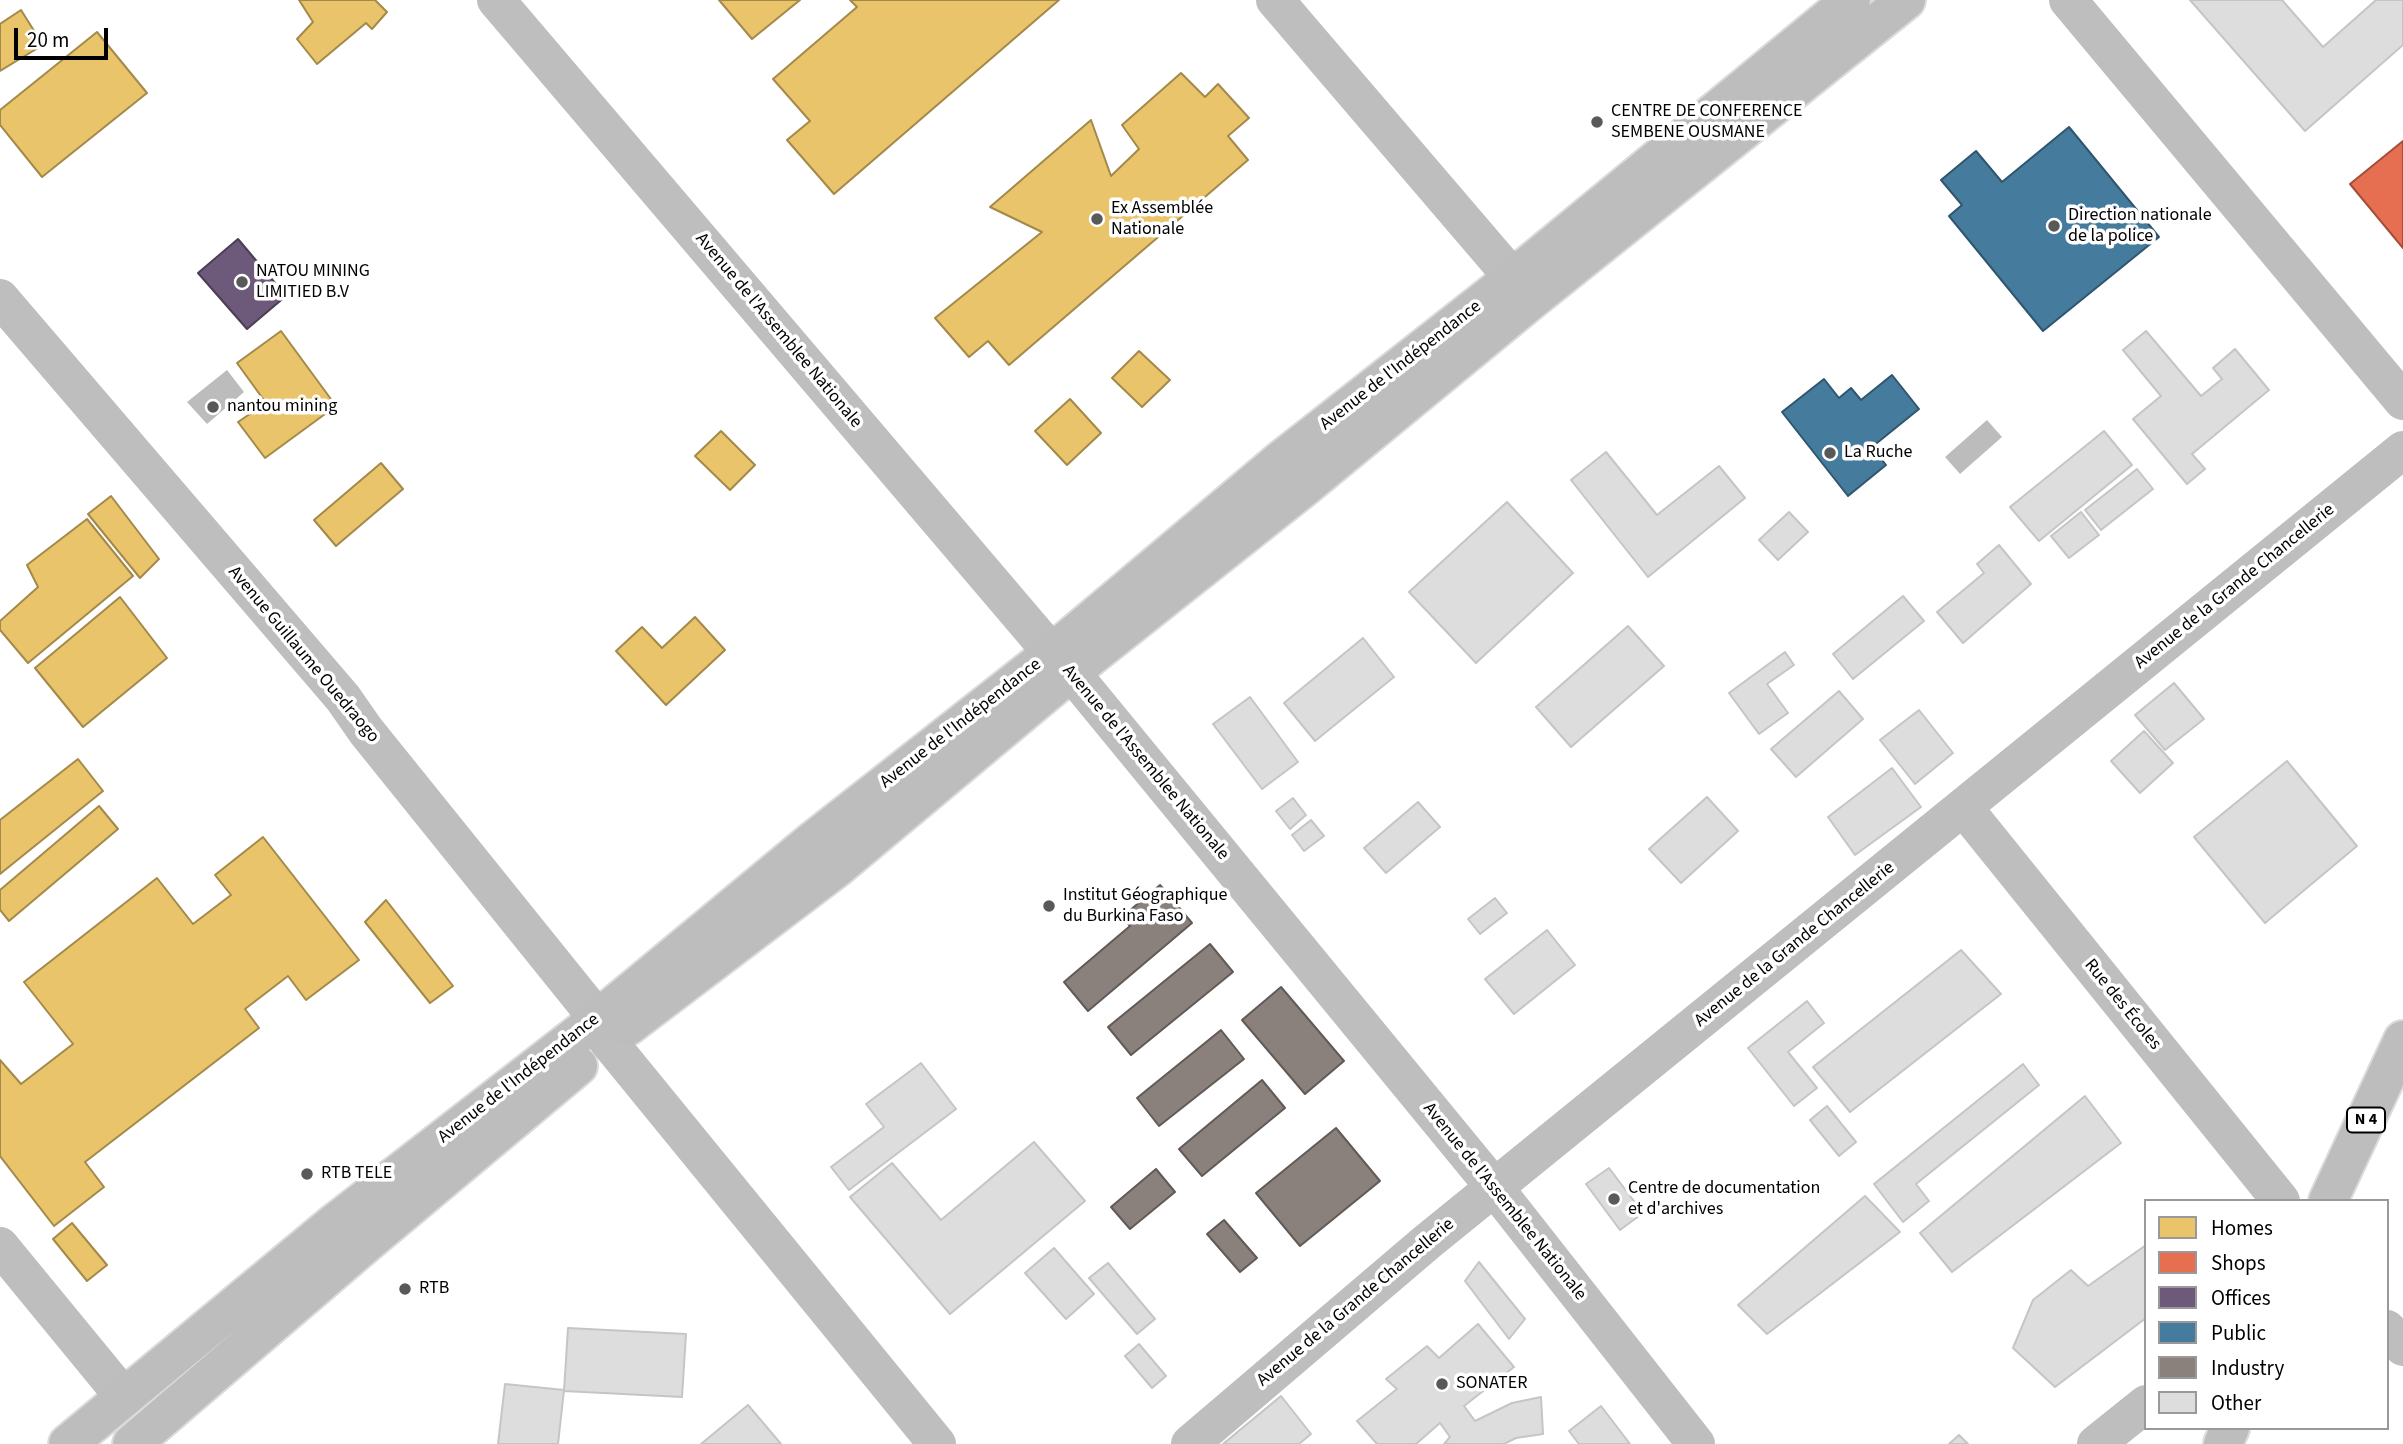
<!DOCTYPE html>
<meta charset="utf-8">
<style>
body{margin:0}
#map{position:relative;width:2403px;height:1444px;overflow:hidden;background:#fff;font-family:"Source Sans 3",sans-serif}
canvas{display:block}
.legend{position:absolute;left:2144px;top:1199px;width:245px;height:231px;box-sizing:border-box;background:#fff;border:2px solid #999;margin:0;padding:9px 12px;list-style:none;font-size:21px;color:#000}
.legend li{display:flex;align-items:center;gap:14px;height:35px}
.legend b{width:35px;border:2px solid #999}
.scale{position:absolute;left:14px;top:28px;width:94px;height:32px;box-sizing:border-box;border:4px solid #000;border-top:0;padding-left:9px;font-size:21px;line-height:24px;white-space:nowrap;color:#000;-webkit-text-stroke:5px #fff;paint-order:stroke}
</style>
<div id="map">
<canvas width="2403" height="1444"></canvas>
<ul class="legend">
<li><b style="height:19px;background:#e9c46a"></b>Homes</li>
<li><b style="height:19px;background:#e76f51"></b>Shops</li>
<li><b style="height:19px;background:#6d597a"></b>Offices</li>
<li><b style="height:19px;background:#457b9d"></b>Public</li>
<li><b style="height:19px;background:#8a817c"></b>Industry</li>
<li><b style="height:19px;background:#ddd"></b>Other</li>
</ul>
<div class="scale">20 m</div>
</div>
<script>
const ctx = document.querySelector('canvas').getContext('2d');
ctx.lineJoin = 'round';
function paint(path, color) { ctx.fillStyle = color; ctx.fill(path, 'evenodd'); }
function stroke(path, color, width, dash) { ctx.strokeStyle = color; ctx.lineWidth = width; ctx.lineCap = dash ? 'butt' : 'round'; ctx.setLineDash(dash || []); ctx.stroke(path); }
function write(font, color, halo, rows, align = 'center') {
  ctx.font = font + ' "Source Sans 3",sans-serif'; ctx.lineWidth = 7; ctx.setLineDash([]); ctx.textBaseline = 'middle'; ctx.strokeStyle = halo; ctx.fillStyle = color; for (const [text, x, y, turn = 0] of rows) {
    ctx.save(); ctx.translate(x, y); ctx.rotate((+turn || 0) * Math.PI / 180); ctx.textAlign = isNaN(turn) ? turn : align; if (halo) ctx.strokeText(text, 0, 0); ctx.fillText(text, 0, 0); ctx.restore();
  }
}
const water = new Path2D(`
 M227,370L244,392L207,424L187,402Z
 M1987,420L2002,437L1960,474L1945,457Z`);
const homes = new Path2D(`
 M299,0H375L387,12L372,29L366,23L317,64L297,39L313,22Z
 M719,0H800L752,39Z
 M850,0H1059L834,194L787,140L810,121L773,79L857,7Z
 M21,10L43,45L0,71V24Z
 M97,32L147,93L42,177L0,125V110Z
 M1181,73L1205,97L1218,84L1249,118L1228,136L1248,160L1009,365L988,341L969,357L935,318L1042,232L990,207L1091,120L1111,176L1139,149L1122,125Z
 M281,331L336,406L265,458L238,422L266,403L237,363Z
 M1139,351L1170,380L1142,407L1112,378Z
 M1070,399L1101,433L1067,465L1035,431Z
 M721,431L755,465L730,490L695,456Z
 M381,463L403,489L336,546L314,520Z
 M111,496L159,559L140,578L88,514Z
 M87,519L133,576L28,663L0,630V621L38,587L27,565Z
 M120,597L167,658L83,727L35,668Z
 M695,617L725,650L666,705L616,651L642,627L662,648Z
 M78,759L103,791L0,874V820Z
 M99,806L118,829L9,921L0,910V890Z
 M263,837L359,960L306,1000L288,976L245,1009L259,1028L85,1162L104,1187L54,1226L0,1156V1060L21,1084L73,1044L24,982L157,878L193,924L231,895L215,875Z
 M386,900L453,986L430,1003L365,922Z
 M72,1223L107,1265L87,1281L53,1239Z`);
const shops = new Path2D(`
 M2403,141V248L2350,184Z`);
const offices = new Path2D(`
 M238,239L286,296L247,329L198,273Z`);
const public = new Path2D(`
 M2069,127L2159,237L2043,331L1949,216L1962,205L1941,180L1976,151L2002,182Z
 M1892,375L1919,409L1872,447L1886,465L1848,496L1782,412L1824,379L1839,398L1851,388L1861,400Z`);
const industry = new Path2D(`
 M1160,885L1192,923L1088,1011L1064,982L1130,926L1122,917Z
 M1210,944L1233,972L1131,1055L1108,1027Z
 M1281,987L1344,1061L1305,1094L1242,1020Z
 M1221,1030L1244,1059L1159,1126L1137,1098Z
 M1262,1080L1285,1108L1202,1176L1179,1149Z
 M1336,1128L1380,1181L1300,1246L1256,1193Z
 M1156,1169L1175,1192L1130,1229L1111,1207Z
 M1224,1220L1257,1258L1240,1272L1207,1234Z`);
const building = new Path2D(`
 M2190,0H2282L2323,47L2376,0H2403V45L2305,131Z
 M2146,331L2201,396L2222,379L2213,368L2235,349L2269,390L2192,454L2205,469L2187,484L2133,419L2161,396L2123,350Z
 M2104,431L2132,465L2039,541L2010,507Z
 M1606,452L1657,515L1719,466L1745,498L1648,577L1571,480Z
 M2137,469L2153,489L2101,530L2085,510Z
 M1507,502L1573,573L1476,663L1409,592Z
 M1789,512L1808,532L1778,560L1759,540Z
 M2081,512L2099,535L2069,558L2051,536Z
 M1999,545L2031,584L1963,643L1937,612L1984,573L1977,564Z
 M1903,596L1924,621L1853,679L1833,654Z
 M1628,626L1664,666L1571,747L1536,707Z
 M1363,638L1394,677L1315,741L1284,703Z
 M1785,652L1794,665L1767,684L1788,713L1759,734L1729,693Z
 M2174,683L2204,719L2165,750L2135,715Z
 M1839,691L1863,719L1796,777L1771,749Z
 M1250,697L1298,762L1262,789L1213,724Z
 M1919,710L1953,753L1915,784L1880,740Z
 M2144,731L2173,763L2140,793L2111,761Z
 M2287,761L2357,846L2265,923L2194,837Z
 M1892,768L1921,807L1855,855L1828,817Z
 M1707,797L1738,831L1681,883L1649,849Z
 M1293,798L1306,815L1290,829L1276,811Z
 M1418,802L1440,827L1386,873L1364,848Z
 M1311,820L1324,836L1304,851L1292,835Z
 M1495,898L1507,913L1480,934L1468,919Z
 M1547,930L1575,965L1514,1014L1485,979Z
 M1961,950L2001,994L1850,1112L1813,1067Z
 M1807,1001L1824,1023L1788,1052L1817,1088L1794,1106L1748,1048Z
 M921,1063L956,1109L849,1190L831,1167L884,1127L866,1104Z
 M2023,1064L2039,1085L1916,1184L1929,1201L1903,1222L1874,1184Z
 M2085,1096L2121,1143L1952,1272L1920,1233Z
 M1827,1106L1856,1142L1839,1156L1810,1120Z
 M1034,1142L1085,1201L950,1314L850,1197L892,1163L941,1220Z
 M1609,1168L1643,1213L1620,1230L1586,1184Z
 M1865,1196L1900,1232L1767,1334L1738,1305Z
 M2146,1245V1318L2055,1387L2013,1348L2033,1300L2071,1270L2088,1286Z
 M1054,1248L1094,1294L1066,1319L1025,1273Z
 M1479,1262L1525,1319L1509,1339L1465,1281Z
 M1108,1263L1155,1319L1137,1334L1089,1278Z
 M1478,1324L1514,1367L1464,1406L1475,1421L1512,1403L1541,1397L1543,1434L1516,1438L1504,1444H1444L1450,1437L1440,1423L1416,1444H1377L1357,1421L1397,1389L1386,1379L1427,1346L1439,1358Z
 M568,1328L686,1334L682,1397L564,1391Z
 M1139,1344L1166,1376L1152,1388L1125,1356Z
 M505,1384L564,1390L558,1444H498Z
 M1281,1396L1311,1434L1299,1444H1223Z
 M748,1405L781,1444H701Z
 M1601,1406L1630,1444H1579L1569,1431Z
 M1959,1435L1968,1444H1949Z`);
const minor = new Path2D(`
 M496,0L1052,653L1071,672L1494,1187L1696,1444
 M1275,0L1513,278L1530,301
 M2068,0L2403,401
 M0,298L343,698L366,731L598,1019L608,1041L937,1444
 M1964,808L2281,1201
 M0,1246L124,1397
 M2387,1329L2403,1347
 M1190,1444L1427,1242L2403,450
 M2096,1444L2146,1404`);
const major = new Path2D(`
 M628,1026L839,866L1071,672L1303,488L1530,301L1906,0
 M68,1444L336,1222L598,1019L814,840L1052,653L1280,461L1513,278L1851,0
 M132,1444L364,1245L578,1066`);
const highway = new Path2D(`
 M2328,1201L2403,1040
 M2223,1444L2230,1428`);
const markers = [
 [1597,122,7,"#595959"],
 [1097,219,7,"#595959"],
 [2054,226,7,"#595959"],
 [242,282,7,"#595959"],
 [213,407,7,"#595959"],
 [1830,453,7,"#595959"],
 [1049,906,7,"#595959"],
 [307,1174,7,"#595959"],
 [1614,1199,7,"#595959"],
 [405,1289,7,"#595959"],
 [1442,1384,7,"#595959"]
];
const shields = [
 [2366,1120,38]
];
const shieldNames = [
 ["N 4",2366,1120]
];
const poiNames = [
 ["CENTRE DE CONFERENCE",1611,112],
 ["SEMBENE OUSMANE",1611,133],
 ["Ex Assemblée",1111,209],
 ["Nationale",1111,230],
 ["Direction nationale",2068,216],
 ["de la police",2068,237],
 ["NATOU MINING",256,272],
 ["LIMITIED B.V",256,293],
 ["nantou mining",227,407],
 ["La Ruche",1844,453],
 ["Institut Géographique",1063,896],
 ["du Burkina Faso",1063,917],
 ["RTB TELE",321,1174],
 ["Centre de documentation",1628,1189],
 ["et d'archives",1628,1210],
 ["RTB",419,1289],
 ["SONATER",1456,1384]
];
const streetNames = [
 ["Avenue de l'Assemblee Nationale",778,331,50],
 ["Avenue de l'Indépendance",1401,366,-38],
 ["Avenue de la Grande Chancellerie",2235,587,-39],
 ["Avenue Guillaume Ouedraogo",303,655,50],
 ["Avenue de l'Indépendance",961,724,-38],
 ["Avenue de l'Assemblee Nationale",1145,763,50],
 ["Avenue de la Grande Chancellerie",1795,945,-39],
 ["Rue des Écoles",2122,1005,51],
 ["Avenue de l'Indépendance",519,1079,-38],
 ["Avenue de l'Assemblee Nationale",1504,1202,51],
 ["Avenue de la Grande Chancellerie",1356,1303,-40]
];
paint(water, '#bcbcbc');
paint(homes, '#e9c46a');
stroke(homes, '#a3894a', 2);
paint(shops, '#e76f51');
stroke(shops, '#a24e39', 2);
paint(offices, '#6d597a');
stroke(offices, '#4c3e55', 2);
paint(public, '#457b9d');
stroke(public, '#30566e', 2);
paint(industry, '#8a817c');
stroke(industry, '#615a57', 2);
paint(building, '#ddd');
stroke(building, '#c5c5c5', 2);
stroke(major, '#dbdbdb', 42);
stroke(highway, '#dbdbdb', 42);
stroke(minor, '#bebebe', 38);
stroke(major, '#bdbdbd', 38);
stroke(highway, '#bdbdbd', 38);
for (const [x, y, r, color] of markers) { const dot = new Path2D(); dot.arc(x, y, r, 0, 2 * Math.PI); ctx.fillStyle = color; ctx.fill(dot); stroke(dot, '#fff', 2.5); }
for (const [x, y, w] of shields) { const box = new Path2D(); box.roundRect(x - w / 2, y - 12.5, w, 25, 5); ctx.fillStyle = '#fff'; ctx.fill(box); stroke(box, '#000', 2); }
write('bold 16px', '#000', null, shieldNames);
write('18px', '#000', '#fff', poiNames, 'left');
write('18px', '#000', '#fff', streetNames);
</script>
